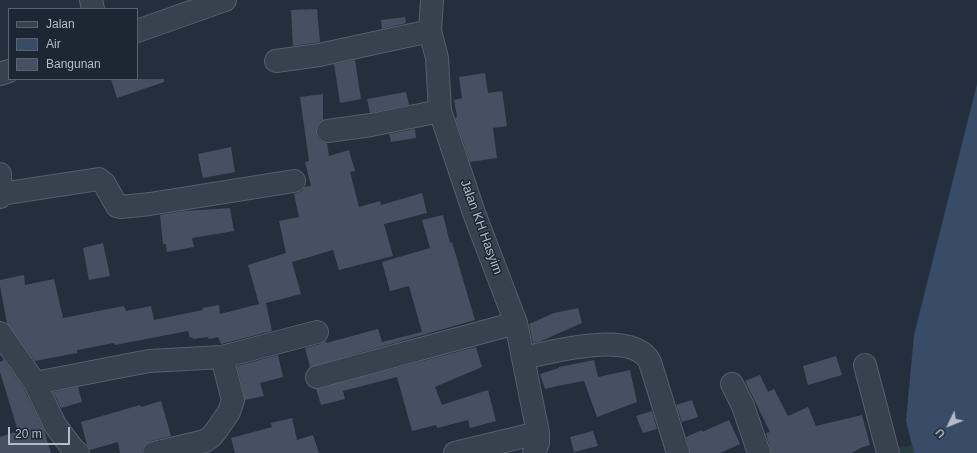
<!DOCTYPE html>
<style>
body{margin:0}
#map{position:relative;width:977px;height:453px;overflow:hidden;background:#242f3e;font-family:Arial,sans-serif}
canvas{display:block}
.legend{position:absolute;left:8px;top:8px;width:130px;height:72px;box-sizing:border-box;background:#1d2633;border:1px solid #59626f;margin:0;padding:5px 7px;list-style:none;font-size:12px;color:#b4bcc9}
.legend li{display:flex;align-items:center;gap:8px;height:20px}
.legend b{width:20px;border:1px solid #59626f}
.north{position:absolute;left:929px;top:405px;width:40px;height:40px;-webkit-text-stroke:3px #1d2633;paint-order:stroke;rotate:227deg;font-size:11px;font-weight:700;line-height:16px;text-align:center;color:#b4bcc9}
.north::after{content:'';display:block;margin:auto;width:14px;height:18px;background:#b4bcc9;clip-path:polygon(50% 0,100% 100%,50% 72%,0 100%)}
.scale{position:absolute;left:8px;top:427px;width:62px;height:18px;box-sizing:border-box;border:2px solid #b4bcc9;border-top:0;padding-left:5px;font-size:12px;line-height:14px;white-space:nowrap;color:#b4bcc9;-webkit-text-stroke:3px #1d2633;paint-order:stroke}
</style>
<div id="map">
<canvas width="977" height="453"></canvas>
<ul class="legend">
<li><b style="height:5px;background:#38414e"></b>Jalan</li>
<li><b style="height:11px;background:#394c67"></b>Air</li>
<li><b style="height:11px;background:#455162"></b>Bangunan</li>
</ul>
<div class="north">U</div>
<div class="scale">20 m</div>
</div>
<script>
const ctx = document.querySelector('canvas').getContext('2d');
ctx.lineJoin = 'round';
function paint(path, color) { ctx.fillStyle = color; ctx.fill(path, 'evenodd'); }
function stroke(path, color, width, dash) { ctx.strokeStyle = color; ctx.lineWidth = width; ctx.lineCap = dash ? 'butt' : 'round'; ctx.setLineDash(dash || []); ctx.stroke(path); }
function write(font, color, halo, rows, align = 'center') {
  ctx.font = font + ' Arial,sans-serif'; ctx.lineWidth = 3; ctx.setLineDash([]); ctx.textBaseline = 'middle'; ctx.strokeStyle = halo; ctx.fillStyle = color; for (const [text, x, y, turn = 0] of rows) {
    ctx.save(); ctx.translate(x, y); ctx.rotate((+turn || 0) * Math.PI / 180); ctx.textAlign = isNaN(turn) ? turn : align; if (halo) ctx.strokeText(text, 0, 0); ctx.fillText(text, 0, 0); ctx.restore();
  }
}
const green = new Path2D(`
 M912,445L914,453H888L887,450Z`);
const water = new Path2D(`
 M977,84V453H914L906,421L914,335Z`);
const building = new Path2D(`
 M317,9L320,42L293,46L291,10Z
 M405,17L406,23L382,29L381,20Z
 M355,60L361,99L340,103L334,64Z
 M485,73L488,93L502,91L507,126L493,128L497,158L470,162L455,118L457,117L454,100L462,98L459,77Z
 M111,79H164V82L117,98Z
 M406,92L409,105L370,113L367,99Z
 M323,94V120L320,121L317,126L316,133L318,139L323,142L327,143L329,156L349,150L355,171L350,172L359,207L380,201L381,205L422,193L427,213L384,224L393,256L339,270L333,250L292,262L301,294L266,303L272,331L221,344L218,337L209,339L208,337L193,339L192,337L190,338L188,331L115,345L114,343L77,350V353L35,361L7,323L0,286V280L24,275L25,285L54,279L63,318L124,306L126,311L151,306L154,320L203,310L202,308L219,305L220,314L259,304L248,265L286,253L279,221L299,217L294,194L302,191L304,187L311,186L305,162L309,161L300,97Z
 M415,129L416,138L391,142L389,134Z
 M231,147L235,172L203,178L198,154Z
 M230,208L234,231L192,238L194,247L167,252L166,244H163L160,215L184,211Z
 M443,215L450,243L452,242L475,320L310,367L305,348L320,344L326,341V343L378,329L382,342L422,332L409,286L390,291L382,262L430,248L422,220Z
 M103,243L110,276L89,280L83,248Z
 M578,308L582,323L539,342L533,343L529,324L554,313Z
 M476,347L482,367L435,387L442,405L488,390L496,421L470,428L468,420L437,428L436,425L412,431L397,377L343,391L345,399L321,405L316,389Z
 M278,355L283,377L260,383L264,396L245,400L237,366Z
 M836,356L842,375L808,385L803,366Z
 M4,360L24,389L44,430L51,453H0V437L18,431L0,372V362Z
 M594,360L598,377L630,370L637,402L597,417L584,381L557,386L545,389L540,374L559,368V367Z
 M760,375L768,392L774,389L788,416L808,407L816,426L862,415L870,445L860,448L852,453H771L766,433L770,432L745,381Z
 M78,387L82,402L61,408L53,392Z
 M692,400L698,417L682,422L676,405Z
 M161,401L171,436L151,441L146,444L142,449V453H120L118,442L90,450L87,445L81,422L140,405L141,407Z
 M652,411L657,429L643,433L636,416Z
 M292,418L297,440L313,435L319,453H235L231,438L272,427L271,423Z
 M729,420L740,444L720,453H690L686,437L702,430V432Z
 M593,431L598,446L574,452L570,437Z`);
const minor = new Path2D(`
 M91,0L93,9
 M432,0L430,31L437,58L440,111L474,213L516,323L538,433V443L534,453
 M137,31L225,0
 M276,61L319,55L430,31
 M0,74L9,71
 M328,131L371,125L440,111
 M0,174L1,194L0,197
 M1,194L99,179L104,183L117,206L121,207L150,204L294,181
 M0,333L35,383L55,425L73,449L78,453
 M523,358C552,352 633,329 650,362L678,453
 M865,365L888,453
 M317,377L516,323
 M35,383L149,361L222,357L317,332
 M732,384L743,406L759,453
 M154,453L205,441L211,437L216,431L229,412L233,400L222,357
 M455,453L538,433`);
const streetNames = [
 ["Jalan KH Hasyim",481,227,70]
];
paint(green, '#263c3f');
paint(water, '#394c67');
paint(building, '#455162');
stroke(minor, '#565f6c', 24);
stroke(minor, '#38414e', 22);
write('13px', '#b4bcc9', '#1d2633', streetNames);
</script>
